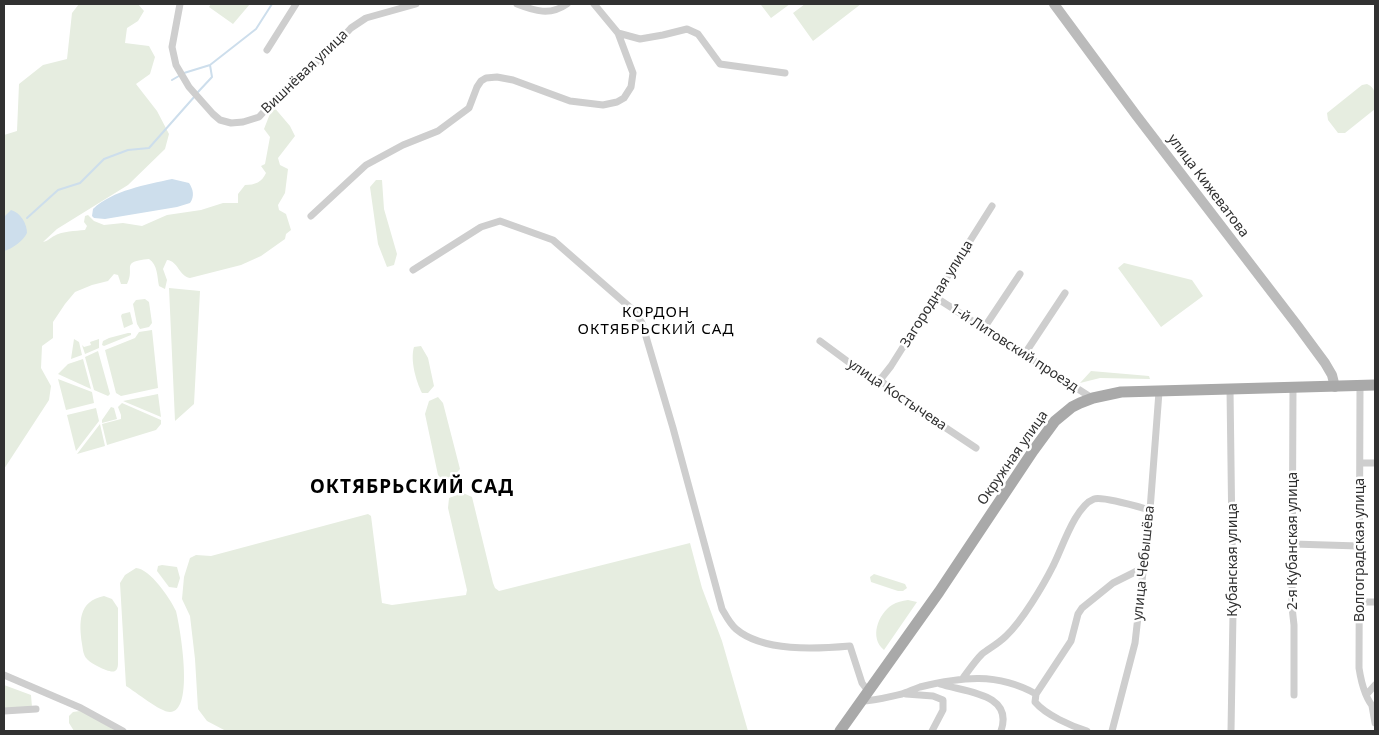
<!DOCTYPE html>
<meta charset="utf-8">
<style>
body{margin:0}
#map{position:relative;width:1379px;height:735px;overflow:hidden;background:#fff;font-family:"Noto Sans",sans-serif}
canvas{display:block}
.frame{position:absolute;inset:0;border:5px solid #313131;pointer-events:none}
</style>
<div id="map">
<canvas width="1379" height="735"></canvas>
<div class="frame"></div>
</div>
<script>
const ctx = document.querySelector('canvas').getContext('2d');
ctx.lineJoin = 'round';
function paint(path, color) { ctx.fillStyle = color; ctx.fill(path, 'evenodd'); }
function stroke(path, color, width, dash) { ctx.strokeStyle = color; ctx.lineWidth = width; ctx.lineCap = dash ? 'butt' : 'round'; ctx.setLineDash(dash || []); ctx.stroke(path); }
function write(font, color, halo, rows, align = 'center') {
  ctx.font = font + ' "Noto Sans",sans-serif'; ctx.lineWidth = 5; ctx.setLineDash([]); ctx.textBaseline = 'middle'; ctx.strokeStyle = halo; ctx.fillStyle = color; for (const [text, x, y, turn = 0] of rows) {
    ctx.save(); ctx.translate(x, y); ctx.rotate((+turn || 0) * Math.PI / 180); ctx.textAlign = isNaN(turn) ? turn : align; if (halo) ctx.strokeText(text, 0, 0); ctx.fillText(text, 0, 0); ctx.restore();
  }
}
const green = new Path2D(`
 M79,4H138L144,11L138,21L127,28L125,43L149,46L155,57L150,74L136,84L157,111L169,134L165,149L128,185L57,229L43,242C48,241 50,238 54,236C63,231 75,231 85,230L87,226L84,222L85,216L88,215L94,221L104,225L123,223L142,226L167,215L201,210L223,203H238V194L245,185C255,185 262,182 266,173L261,166L265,164L270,137L264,129L273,106L290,126L295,136L278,158L280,165L288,169L285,193L278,205L279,210L286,214L291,230L286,234L285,239L261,256L241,265L190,278C179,276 178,261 167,260L163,269L167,280L165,289L159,286C157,277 158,265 149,259C119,262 136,267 127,284H121L118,275L114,274L108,281L92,285L75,292L65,304L53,322V338L42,346L41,368L51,386L49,400L4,469V135L17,131L19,84L43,65L67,59L72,13Z
 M211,4H250L233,24L209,7Z
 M763,4H790L771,18L761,5Z
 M805,4H861L813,41L793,13Z
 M1367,84C1378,89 1375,99 1375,109L1345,133H1338L1328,120L1327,113L1362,85Z
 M376,180H382L384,209L397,254L394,265L387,267L378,244L370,187Z
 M1124,263L1192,280L1203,296L1161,327L1118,268Z
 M169,288L200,291L194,404L175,421Z
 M145,299L149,302L152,323L149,327L140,329L137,324L133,304L136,300Z
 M130,312L133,324L124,328L121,316L122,314Z
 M152,330L158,388L121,396L116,393L105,350L135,338L139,332Z
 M128,333H131V335L104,346L102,345L103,341L109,338Z
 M74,339L79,342L82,355L71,359Z
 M99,339V348L85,354L82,345L84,347L91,345L90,342Z
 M421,346L428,358L434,386L428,393H422C416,381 410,360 414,347Z
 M98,351L110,394L108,396L94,390L85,357Z
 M83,359L91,389L58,374L68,364Z
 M1091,371L1149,376L1150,379L1100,378L1080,383Z
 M58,379L92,392L94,403L66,410Z
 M158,394L161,417L123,401Z
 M438,397L443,403L460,469L452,478H441L438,475L425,414L429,401Z
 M122,403L161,420V424L156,430L107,445L102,424L121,419V415L118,407Z
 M111,407L114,408L117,419L102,423V420Z
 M96,408L99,421L76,451L67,415Z
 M100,424L105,446L77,454Z
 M463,493L472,497L493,583L495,588L499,591L690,543L702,588L722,641L748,731H226L207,721L198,709L195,659L190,616L182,599L184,577L190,558L196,555L211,556L368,514L371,516L382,603L392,605L466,595L467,590L448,508L449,498Z
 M162,565L177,567L180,578L177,588L169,587L157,571L158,566Z
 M136,568C150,569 170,598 176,611C180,627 195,712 170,712C160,712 136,692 126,686L120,583L125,575Z
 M874,574L905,584L907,588L903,591H898L871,582L870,577Z
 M104,596L112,599L118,608V664C118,667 117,670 115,671C110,674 90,663 87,659C83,655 83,649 82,644C79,623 78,601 104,596Z
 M908,600L917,602L884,650C869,638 878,614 892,605C897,602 902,601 908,600Z
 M4,685L31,695L32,707L4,709Z
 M80,711L84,712L116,731H74L69,723V716L73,712Z`);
const water = new Path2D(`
 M172,179L189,183C193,189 195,196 190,203L177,207L105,219L94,218L92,216L93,209C113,190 146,185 172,179Z
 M11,210C21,213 27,224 27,233C23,241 12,249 4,251V217Z`);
const stream = new Path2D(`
 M172,80L184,73L210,65
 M198,92L212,77L210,65L256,29L272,4
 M27,218L58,190L80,183L104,159L128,150L149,148L195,96`);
const street = new Path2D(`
 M180,4L172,47L176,65L189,87L213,114L220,120L231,123L243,122L259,117L280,94L328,53L351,28L366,18L416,4
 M517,4C535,11 550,16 567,4
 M618,33L640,39L663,35L687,29L698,34L720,64L785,73
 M267,50L296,4
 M311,216L366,165L403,145L438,131L469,108L477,87L481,81L486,78L497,77L513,80L570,101L603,105L617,102L624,98L631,87L633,73L618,33L594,4
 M413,270L481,227L500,221L553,240L633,310L642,323L673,428L722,609C726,616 730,624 736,629C763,652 816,649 850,646L862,683L868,691
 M935,297L1092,398
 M984,328L1020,274
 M820,341L862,372L880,380L904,400L976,448
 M1024,355L1065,293
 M880,380L891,366L992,206
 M1360,387L1359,668C1361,681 1366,700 1375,709
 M1293,388L1292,607L1294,625V695
 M1230,389L1233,613L1231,731
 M1360,463H1375
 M1293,544L1359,546
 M1359,602H1375
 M4,675L81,708L123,731
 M963,678C969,670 975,661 982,654C990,648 999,643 1006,636C1022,621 1043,586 1053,566C1062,549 1075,506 1094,499C1103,496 1139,507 1150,510
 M940,684C965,692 1014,693 1001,731
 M906,694L933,696L943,700V710L932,731
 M1367,694L1375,685
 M861,701C875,701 888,697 902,694C908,692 914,689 920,687C961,677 997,672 1036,694
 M1372,706L1375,723
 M4,711L36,709
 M1087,731C1071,726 1046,715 1035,702L1036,694L1071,641L1078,614L1082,608L1113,583L1143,568
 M1112,731L1135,643L1150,510L1159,392`);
const secondary = new Path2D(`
 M1054,4L1136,115L1297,325L1325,363L1332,375L1335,387`);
const primary = new Path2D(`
 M840,731L939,592L1033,451L1055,421L1072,407L1080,403L1093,398L1121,392L1375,385`);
const streetNames = [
 ["Вишнёвая улица",305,72,-44],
 ["улица Кижеватова",1208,186,53],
 ["Загородная улица",937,294,-58],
 ["1-й Литовский проезд",1014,348,33],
 ["улица Костычева",897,395,34],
 ["Окружная улица",1013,458,-55],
 ["2-я Кубанская улица",1293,541,-90],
 ["Волгоградская улица",1360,550,-90],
 ["Кубанская улица",1233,560,-90],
 ["улица Чебышёва",1144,563,-84]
];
const neighbourhoodNames = [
 ["КОРДОН",656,313],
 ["ОКТЯБРЬСКИЙ САД",656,330]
];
const districtNames = [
 ["ОКТЯБРЬСКИЙ САД",412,488]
];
paint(green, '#e6ede0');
paint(water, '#cddeec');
stroke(stream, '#cddeec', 2);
stroke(street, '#cecece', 7);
stroke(secondary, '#bbb', 10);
stroke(primary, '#a9a9a9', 11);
write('14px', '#313131', '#fff', streetNames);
ctx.letterSpacing = '1px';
write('15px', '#000', '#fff', neighbourhoodNames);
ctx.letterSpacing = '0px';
ctx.letterSpacing = '1px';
write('bold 19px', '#000', '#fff', districtNames);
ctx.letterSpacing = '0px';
</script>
